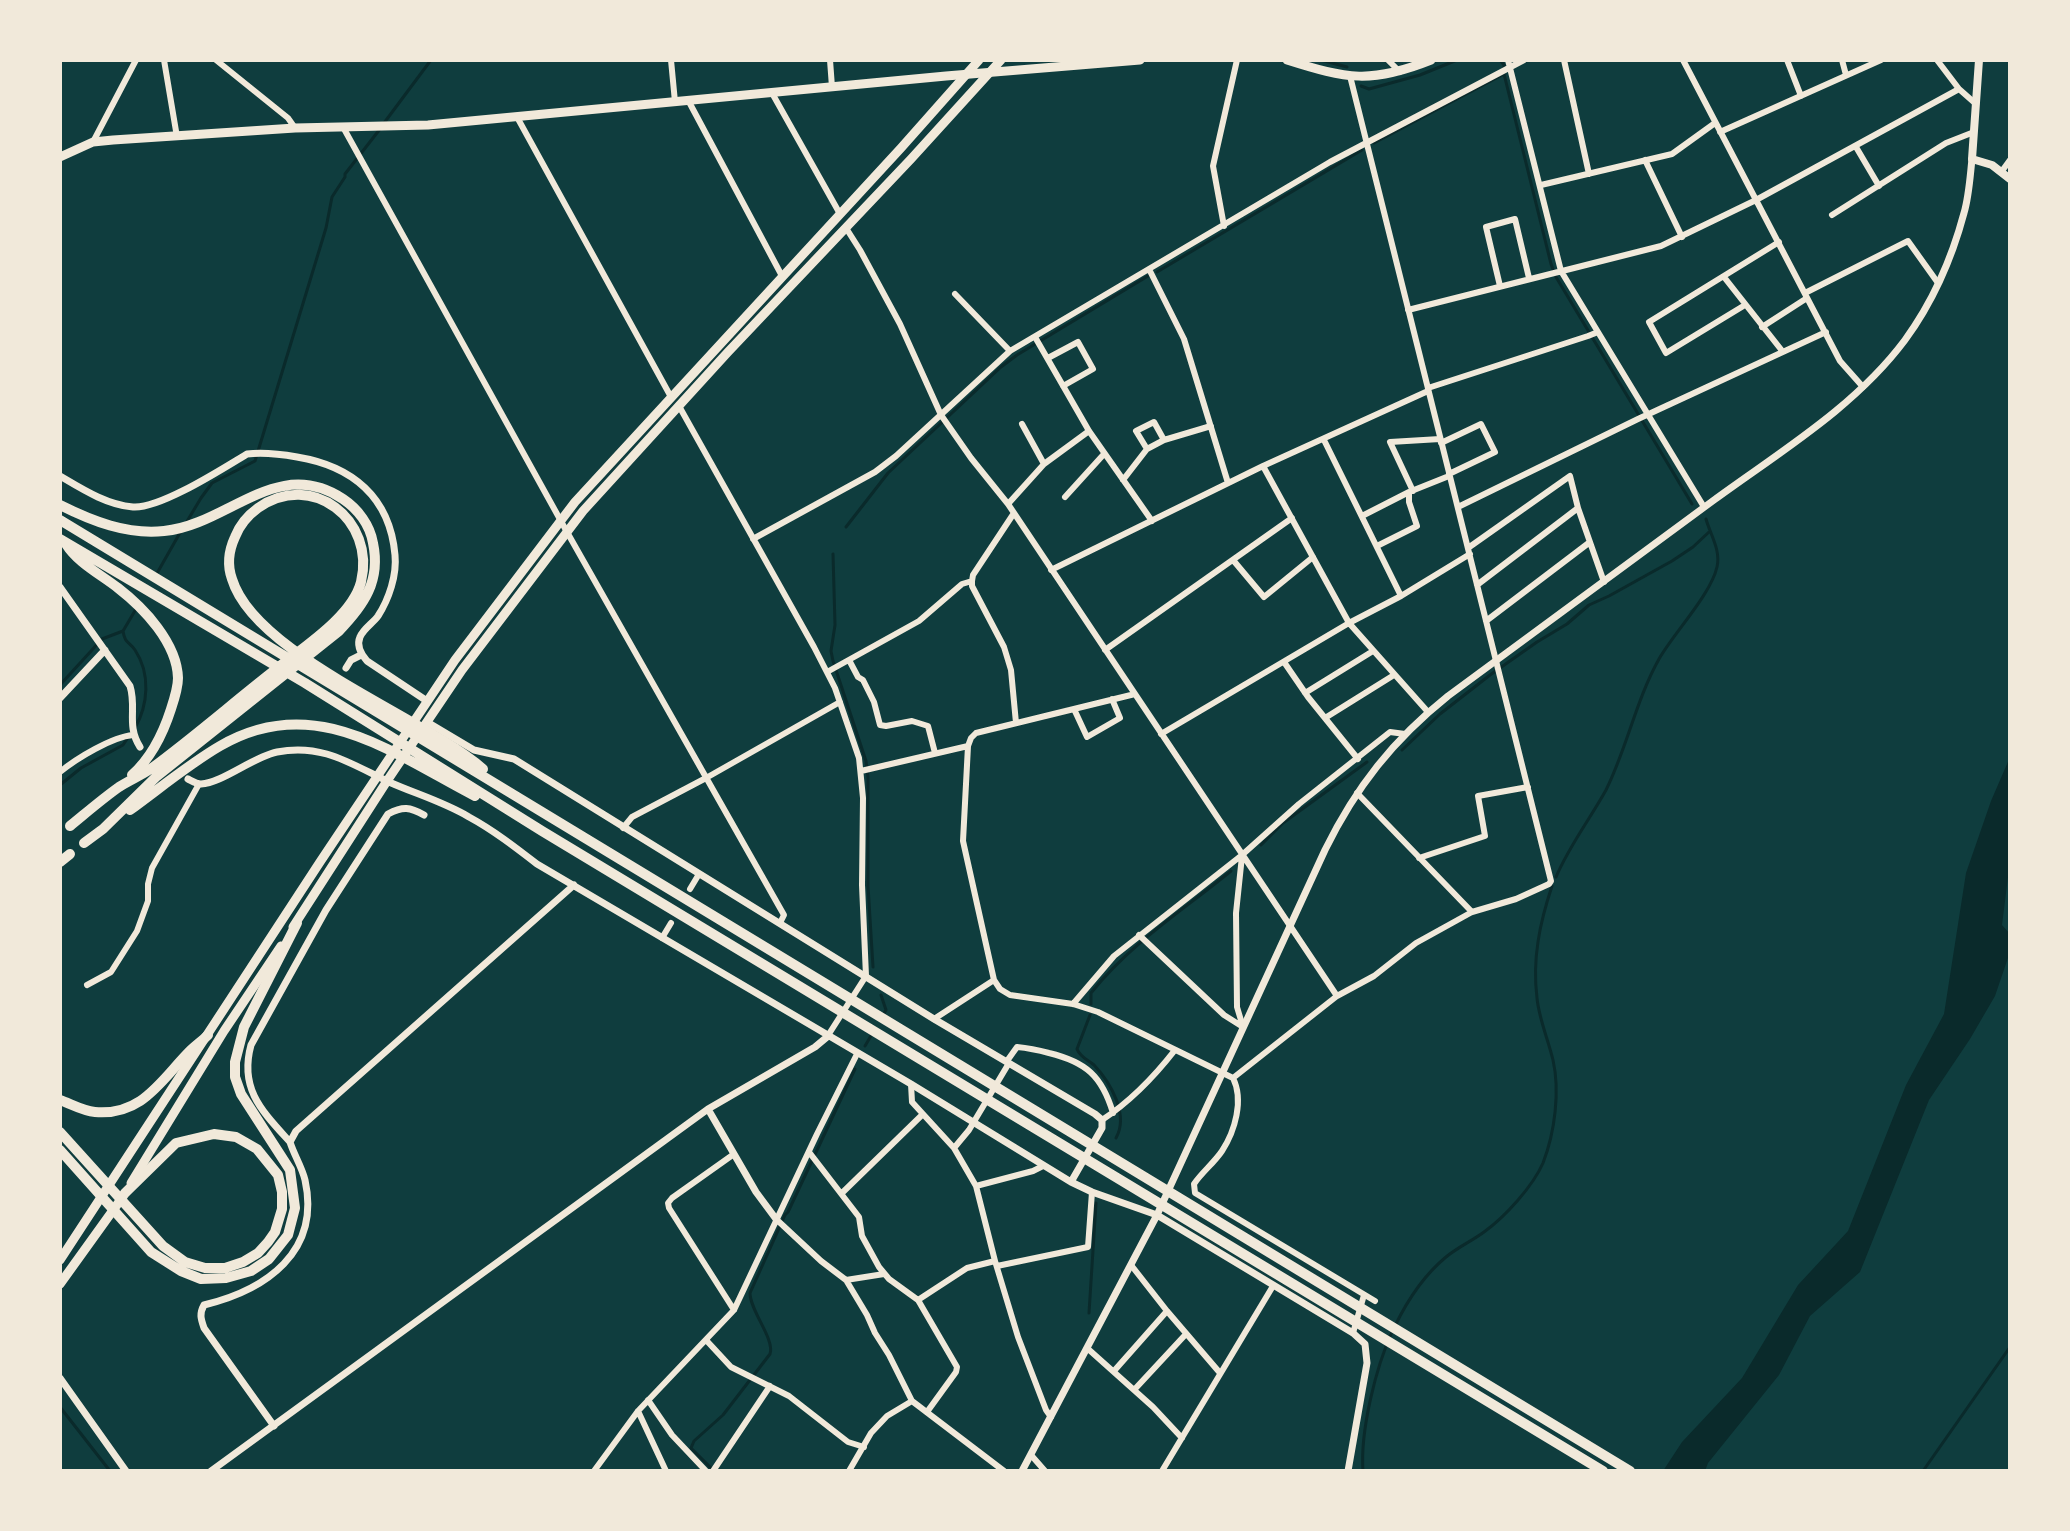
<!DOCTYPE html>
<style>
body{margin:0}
#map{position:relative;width:2070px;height:1531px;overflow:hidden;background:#0f3d3e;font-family:"Source Serif 4",serif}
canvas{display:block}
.frame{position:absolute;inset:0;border:62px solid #f1e9da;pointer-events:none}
</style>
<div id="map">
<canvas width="2070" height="1531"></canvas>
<div class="frame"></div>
</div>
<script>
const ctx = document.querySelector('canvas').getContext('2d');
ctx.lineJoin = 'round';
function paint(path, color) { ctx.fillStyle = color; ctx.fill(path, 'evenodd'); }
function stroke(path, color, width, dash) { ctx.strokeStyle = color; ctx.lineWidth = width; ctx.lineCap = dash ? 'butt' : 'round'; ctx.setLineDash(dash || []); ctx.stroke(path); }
const water = new Path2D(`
 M2010,757V861L2002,925L2010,934V952L1995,996L1970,1039L1929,1100L1860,1272L1810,1316L1779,1375L1708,1463L1705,1471H1663L1682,1442L1742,1378L1798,1285L1848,1231L1906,1085L1944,1014L1966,873L1991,801Z`);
const stream = new Path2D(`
 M1321,60L1347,67
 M1500,60L1504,65V74L1551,264L1556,277L1692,504
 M1361,86L1369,89L1420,75L1457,60
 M384,123L431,60
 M1374,143L1504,74
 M1157,272L1362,150
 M186,523L201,498L212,483L255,461L326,228L332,197L345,177V174L380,129
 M846,527L888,473L1001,367L1017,355L1148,276
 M833,554L835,625L831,651L833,661L866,761L868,777V886L873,967
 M156,575L181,531
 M123,631C125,644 129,641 135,650C151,674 148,705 135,728
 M60,685L102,639L123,631L136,609
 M1402,750L1440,714L1490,675L1537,642L1567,624L1589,605L1609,596L1672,561L1693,547L1709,532
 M60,785L81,768L123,745L129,736
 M1261,845L1283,823L1367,762
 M1556,877C1569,846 1590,819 1606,790C1627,748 1636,700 1659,659C1674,633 1711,594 1717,567C1721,550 1710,534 1706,519
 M881,995L886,1010L883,1015
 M1091,1004V993C1131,943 1182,911 1231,871
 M1090,1015L1077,1049C1080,1057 1088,1060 1094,1065C1111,1083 1129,1115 1116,1138
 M865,1046L872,1034
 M1089,1313L1096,1203
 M1395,1326C1408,1299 1423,1276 1446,1257C1458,1247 1472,1241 1484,1232C1505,1217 1533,1186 1543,1163C1555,1132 1560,1091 1553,1060C1548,1039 1539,1019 1537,998C1532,959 1540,922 1552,886
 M60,1407L110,1471
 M713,1470L691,1448L694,1441L723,1415L770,1354C775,1339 750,1311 750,1293L785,1215L788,1212L855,1069
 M1363,1471C1360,1431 1376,1367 1392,1332
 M1923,1471L2010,1347`);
const minor = new Path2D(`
 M164,60L177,137
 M216,60L288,118L295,128
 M671,60L675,102
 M830,60L832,87
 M1388,60L1400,72
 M1508,60L1561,271L1704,507
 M1564,60L1589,174
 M1683,60L1840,361L1863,387
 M1787,60L1801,96
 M1842,60L1846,75
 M1937,60L1959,89L1976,104
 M772,93L840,214
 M688,100L782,276
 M517,117L671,397
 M343,127L567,532L784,915L780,923
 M1720,132L1881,60
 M93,142L136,60
 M1856,147L1879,186
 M1645,160L1682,237
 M2002,171L2010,160
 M1541,185L1672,154L1715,123
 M1832,215L1946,143L1974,132
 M1224,226L1213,166L1237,60
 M846,228L860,250L900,324L941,415L971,458L1008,504L1337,996
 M1149,269L1184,339L1228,483
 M1724,277L1783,352
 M1500,286L1486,227L1515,219L1529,278
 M1805,293L1908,241L1938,283
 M955,294L1010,351
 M1745,305L1666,353L1649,322L1779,242
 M1408,310L1661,246L1756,200L1959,89
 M1762,327L1807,298
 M1035,337L1089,431L1152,521
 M1048,358L1078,342L1093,369L1063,386
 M1428,388L1588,336L1598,332
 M679,406L814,647L835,688L859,758L863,798L862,885L866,976L827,1037
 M1022,424L1044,464
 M1324,440L1401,596
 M1441,443L1481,424L1495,452L1449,474
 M1147,449L1136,431L1154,422L1164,440
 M1263,466L1349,623L1428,712
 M1123,480L1147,449L1164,440L1211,426
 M1413,491L1390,442L1440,439
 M1065,497L1104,454
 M1008,504L1044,464L1089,431
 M1458,507L1638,419L1826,332
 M1362,516L1409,492L1449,476
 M753,539L875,472L896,456L1010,351L1330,162L1524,60
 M1377,546L1417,526L1409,502V492
 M1468,548L1570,476L1578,508L1604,582
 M1233,560L1264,597L1313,557
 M1051,570L1263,466L1428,391
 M972,581V586L1004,647L1011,670L1016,723
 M1477,585L1578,508
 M1486,621L1590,542
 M1105,650L1292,518
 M849,660L858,677L863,680L874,702L880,725L886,726L912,721L928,726L935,753
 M1284,662L1308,697L1358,759
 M827,672L919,621L962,584L972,581L973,575L1014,513
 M1305,693L1373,651
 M1135,694L976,733L971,738L968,746L963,841L994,980L1000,989L1010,995L1073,1004L1098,1012L1233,1078C1244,1100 1235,1131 1222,1151C1214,1163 1202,1172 1194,1184L1195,1193L1375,1301
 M1074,709L1087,737L1120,718L1112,699
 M1325,718L1394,675
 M1161,734L1349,623L1401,596L1470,554
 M861,771L968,746
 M60,772C77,758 112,737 133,735
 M1357,793L1472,912
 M623,828L632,817L706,778L840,702
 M1419,858L1485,836L1478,796L1528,787
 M690,889L699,874
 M1139,935L1224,1015L1243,1027L1237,1007L1236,913L1242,856
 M662,938L671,923
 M87,985L111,972L137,931L148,901V884L152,868L199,784
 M1073,1004L1114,956L1242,855L1299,804L1390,732L1405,734
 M934,1019L994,980
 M1007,1061L1017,1047C1028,1048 1038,1050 1049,1053C1086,1062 1102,1076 1113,1113
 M1233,1078L1337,996L1374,976L1416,943L1472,912L1516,899L1549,884L1551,881L1350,76
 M911,1084L912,1102L954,1148L976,1186L995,1261L1018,1337L1046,1410L1051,1417
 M1102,1120C1131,1101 1154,1077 1175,1050
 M954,1148L969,1130L1009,1063
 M809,1152L859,1217L862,1236L879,1267L889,1279L918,1300L957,1367L956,1372L927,1412
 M734,1154L672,1198L668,1203L669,1208L734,1310
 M976,1186L1033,1171L1043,1166
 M842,1193L923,1114
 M776,1219L821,1261L846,1280L867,1315L875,1333L889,1355L912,1401L1004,1471
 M1131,1265L1167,1311L1220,1373
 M997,1266L1088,1247L1092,1192
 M846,1280L884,1274
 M918,1300L967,1268L995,1261
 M1353,1333L1364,1295
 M706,1340L731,1367L789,1396L848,1442L864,1447
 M1087,1348L1153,1407L1182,1438
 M1114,1371L1167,1311
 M1134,1390L1186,1334
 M648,1400L672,1435L706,1471
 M638,1411L666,1471
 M1031,1455L1045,1471
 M594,1471L638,1411L734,1310L817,1134L857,1054
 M713,1471L770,1386
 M849,1471L871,1433L887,1416L912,1401
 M1162,1471L1273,1286`);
const tertiary = new Path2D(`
 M60,476C82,489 107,505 133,507C160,509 222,469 247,454C264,452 280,454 297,457C352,466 390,497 395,555C397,575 389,599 378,616C373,623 363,629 360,637C356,646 361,654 367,661L427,701
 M60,587L130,686C137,708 126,725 140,747
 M346,668L351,660L361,655
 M60,698L105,650
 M427,722L474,750L514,759L934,1019L1095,1114L1102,1120V1128L1071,1182
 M188,779C192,781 197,784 201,784C222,783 253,757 277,752C322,743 351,764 389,782C416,794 444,802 469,817C493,830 515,847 537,864L911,1084L1071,1182L1092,1192L1157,1215L1353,1333L1365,1344L1367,1363L1348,1471
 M708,1109L756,1192L776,1219
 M290,1142C262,1111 239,1089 251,1045L326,910L388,814C403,806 410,807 424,815
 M60,1378L126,1471
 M274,1426L204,1328C201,1319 199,1314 204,1305C266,1290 321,1252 305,1180C302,1167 294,1155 290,1142L296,1131L574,885
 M211,1471L708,1109L815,1047L827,1037
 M1022,1471L1157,1215L1325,850C1356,787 1393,740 1448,696C1537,630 1626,565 1714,500C1781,451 1855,407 1905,340C1932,303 1952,258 1964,213C1969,196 1970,177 1972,159`);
const secondary = new Path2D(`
 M1979,60L1972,159L1992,165L2010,179`);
const primary = new Path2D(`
 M1287,60C1347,79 1371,84 1431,60
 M60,157L93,142L113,140L295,128L428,125L946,76L1140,60`);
const trunk = new Path2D(`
 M293,927L387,781L462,670L583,511L728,352L911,159L1001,60
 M131,1183L224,1031L281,946
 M60,1260L320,862L455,660L575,502L901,148L979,60
 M60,1284L124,1195`);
const motorway = new Path2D(`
 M60,505C92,521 127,535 164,531C228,525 277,455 343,499C358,509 370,525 373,543C381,581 364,605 339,631L157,776L103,829L84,843
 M60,520L1630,1471
 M60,539L305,683L542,831L1603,1471
 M66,544C78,563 100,574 118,588C144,608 177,643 178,678C178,687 174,700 171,709C163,734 152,757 132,775
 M130,810C159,789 189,764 220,746C314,691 392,753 475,796
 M70,826C86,813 102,799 119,787C130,780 142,775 152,768C194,737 234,702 275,670C302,648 352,617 361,582C376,520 312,470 258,508C247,516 240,524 235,537C229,550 227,565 232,579C255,655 422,716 483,769
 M60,862L70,854
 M60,1100C71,1104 83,1111 95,1112C141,1116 160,1082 187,1054C193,1047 201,1042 208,1035
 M60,1132L163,1246L185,1262L205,1268H225L243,1262L258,1253L268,1242L275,1232L282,1209V1192L278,1175L257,1149L236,1137L214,1134L176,1143L125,1193
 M60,1150L151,1252L181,1271L201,1279L226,1278L251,1271L269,1259L288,1235L295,1208L290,1170L241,1094L235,1077V1062L244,1027L297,923`);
paint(water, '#0a2a2b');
stroke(stream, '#0a2a2b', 3);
stroke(minor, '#f1e9da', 6);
stroke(tertiary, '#f1e9da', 7);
stroke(secondary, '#f1e9da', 8);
stroke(primary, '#f1e9da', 9);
stroke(trunk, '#f1e9da', 9);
stroke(motorway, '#f1e9da', 10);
</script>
